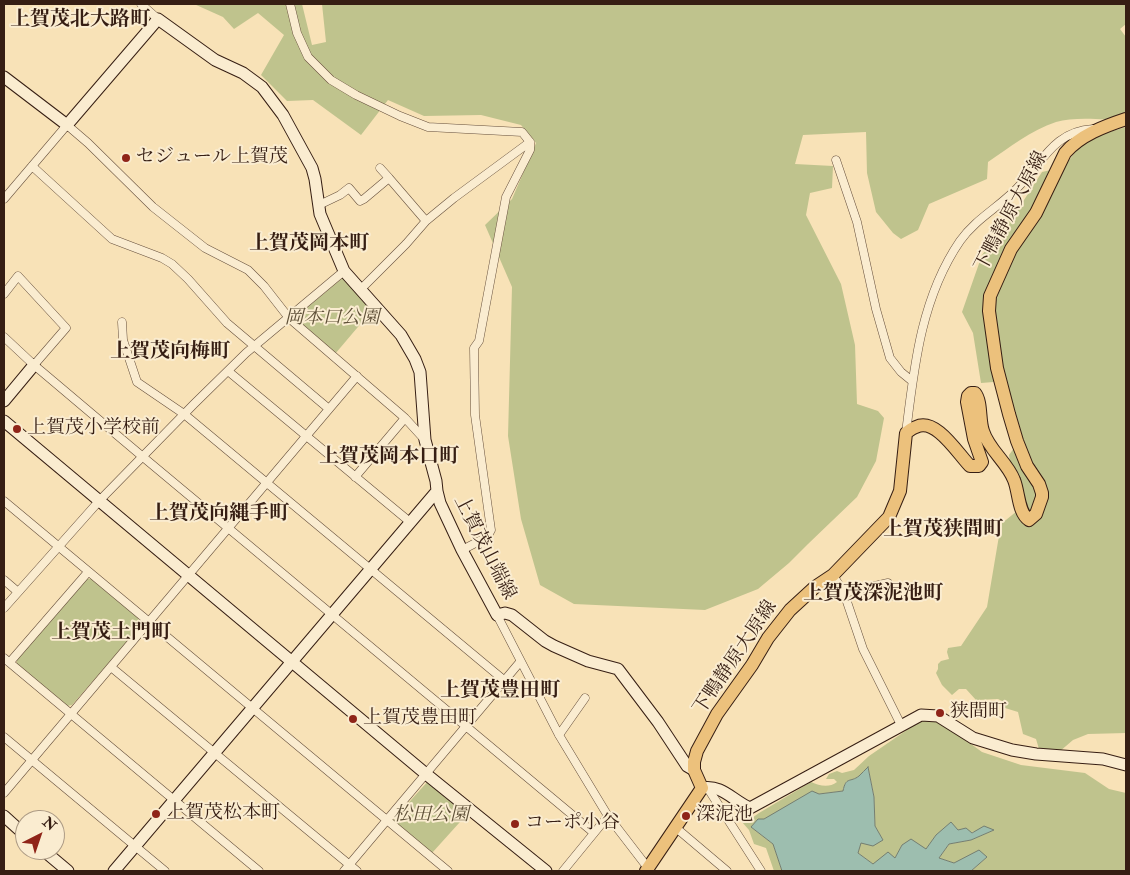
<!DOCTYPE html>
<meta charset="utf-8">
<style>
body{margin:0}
#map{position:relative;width:1130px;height:875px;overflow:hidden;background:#f8e2b7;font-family:"IM FELL Double Pica",serif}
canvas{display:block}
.frame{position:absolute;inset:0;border:5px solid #361e13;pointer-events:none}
.north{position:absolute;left:15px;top:810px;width:50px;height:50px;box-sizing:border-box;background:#faecd0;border:1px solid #ac9a84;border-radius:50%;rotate:41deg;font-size:14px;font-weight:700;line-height:20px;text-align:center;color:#361e13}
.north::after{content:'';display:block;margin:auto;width:18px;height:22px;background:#8f2418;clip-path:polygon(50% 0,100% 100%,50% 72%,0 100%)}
</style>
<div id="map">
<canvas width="1130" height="875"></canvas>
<div class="frame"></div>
<div class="north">N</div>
</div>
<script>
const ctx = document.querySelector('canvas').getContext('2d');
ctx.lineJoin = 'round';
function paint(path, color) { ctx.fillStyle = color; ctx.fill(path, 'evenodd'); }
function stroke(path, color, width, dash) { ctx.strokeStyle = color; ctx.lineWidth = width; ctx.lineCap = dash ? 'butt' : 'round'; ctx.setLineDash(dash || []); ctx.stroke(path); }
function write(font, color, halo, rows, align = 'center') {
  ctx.font = font + ' "IM FELL Double Pica","Noto Serif JP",serif'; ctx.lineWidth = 4; ctx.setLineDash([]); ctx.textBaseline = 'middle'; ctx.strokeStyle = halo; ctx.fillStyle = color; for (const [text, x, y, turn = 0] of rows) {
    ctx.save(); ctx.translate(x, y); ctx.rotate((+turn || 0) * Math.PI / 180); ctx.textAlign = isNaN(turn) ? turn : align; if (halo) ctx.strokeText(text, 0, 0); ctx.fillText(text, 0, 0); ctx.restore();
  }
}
const green = new Path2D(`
 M194,4H302L312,45L326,42L322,4H1126V24L1120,29L1126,37V120C1105,120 1075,116 1056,122C1031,130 1009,148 988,162L987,179L929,204L918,230L901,239L893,233L876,212L867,173L866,132L803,135L795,164L833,166L832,188L810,193L806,215L841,284L855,345L857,404L878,411L884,418L876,461L857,497L808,544L789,563L758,589L705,610L574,604L540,585L521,519L508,436L512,287L485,225L512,199L536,143L521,125L481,115L424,116L388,100L361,135L313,100L287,101L261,75L284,35L258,13L234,29L223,17Z
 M1126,127V733L1088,734L1073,740L1059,752L1039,749L1036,739L1023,734L1018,712L1005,708L1004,702L998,699L976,700L966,689H959L952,695L942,685L936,673L938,669V664L941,661L949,659L947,652L948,648L961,646L987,607L1001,524L1017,511L1009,455L1022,437L1006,381L981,383L973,333L962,312L982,255L1024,200L1042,172L1064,167L1079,147L1096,136Z
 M345,276L374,308L335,354L298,322L297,316Z
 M87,579H93L141,620V626L72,705L67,706L17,664V659Z
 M930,720L942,723L982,752L1021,765L1085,773L1109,789L1126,793V871H971L987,857L954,863L939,858L949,844L971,840L994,830L936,835L926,850L902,845L895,858L873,864L858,853L861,842L883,840L875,826L874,796L868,767C865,770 862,775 858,777C849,783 846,777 843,791L819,794L764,819H758L751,827L773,844L782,871H774L766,848L754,844L749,830L742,822L752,818L759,813L811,782C820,786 829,788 837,782L834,779H826L829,774L837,771L842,773L854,770L869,756L920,721Z
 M429,780L469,812L432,853L393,820Z`);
const water = new Path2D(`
 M868,767L874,797L875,826L883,840L873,846L861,843L858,853L873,864L888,852L895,858L902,845L911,839L926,849L936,835L951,822L958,830L966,828L972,833L984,826L994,830L971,840L949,844L939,858L954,863L979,850L987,857L971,871H782L773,844L751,827L758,819H764L812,791L819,794L843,791C846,776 850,783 859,776C862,773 865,770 868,767Z`);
const street = new Path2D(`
 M141,4L158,19
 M290,4L297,33L308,57L331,80L356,95L400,116L428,127L522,132L530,142L454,198L426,221L406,244L361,289
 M836,160L857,222L876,309L890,358L901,372L912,381
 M32,166L112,239L162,258L172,264L188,279L227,323L329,409
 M380,168L389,178
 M4,199L67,125L88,143L153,207L205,248L248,270L264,286L289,318L405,418L425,440
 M319,205L340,195L349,188L360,201L364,199L389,178L426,221
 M4,294L18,276L66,328L34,365
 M122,322L123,340L137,382L184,414L505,681
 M4,337L34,365L143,457L594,833
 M228,371L410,522
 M906,433C914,367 921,298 960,241C976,218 1003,205 1021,184C1044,159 1056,131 1093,129
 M355,477L405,418
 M4,501L448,871
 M462,550L487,537L491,530L475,415L474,348L479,341L506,197L530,150V142
 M833,575L844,593L863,649L901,725
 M4,580L18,592
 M844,593L888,583L892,596L913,589
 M4,608L100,500L194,404L246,353L344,271
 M497,615L559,735L608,816L648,868
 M4,658L259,871
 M10,662L88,572
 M111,667L357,871
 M559,735L585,698
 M4,737L165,871
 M707,787L761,871
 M4,793L357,376
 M675,827L727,871
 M344,871L520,662
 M563,871L608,816`);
const secondary = new Path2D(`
 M4,77L67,125L158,19L215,60L243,73L262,87L283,115L312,168L315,179L320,214L344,271L401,335L415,359L420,372L425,440L436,481L437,491L440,503L462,550L497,615L505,613L512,615L545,641L554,646L588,661L618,669L658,722L687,766L694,770
 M4,401L34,365
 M4,421L426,774L546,871
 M702,788C722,784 733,801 750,808L921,715L938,716L973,738L1012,750L1036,754L1103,759L1126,765
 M4,816L25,835
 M43,850L68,871
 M114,871L437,491`);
const primary = new Path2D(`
 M646,871L702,788L694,770V762L697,751L717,714L752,665L768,638L790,610L815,587L833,575L889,517L900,491L906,433C909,431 912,428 916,427C936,417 958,454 970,466H979L982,462L974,439L967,402L968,396L971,393H975C982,402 979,420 983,431C989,450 1007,462 1014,480C1019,492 1018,513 1029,520L1036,514L1042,497V493L1039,484L1027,466L1017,441L1009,414L997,368L989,311L990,296L1011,249L1036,213L1065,153C1080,135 1105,126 1126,119`);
const markers = [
 [126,158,5,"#8f2418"],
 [17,429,5,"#8f2418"],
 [940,713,5,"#8f2418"],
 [353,719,5,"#8f2418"],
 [156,814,5,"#8f2418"],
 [686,816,5,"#8f2418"],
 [515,824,5,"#8f2418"]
];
const poiNames = [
 ["セジュール上賀茂",136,158],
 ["上賀茂小学校前",27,429],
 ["狭間町",950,713],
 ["上賀茂豊田町",363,719],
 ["上賀茂松本町",166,814],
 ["深泥池",696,816],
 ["コーポ小谷",525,824]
];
const streetNames = [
 ["下鴨静原大原線",1012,212,-62],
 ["上賀茂山端線",484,548,63],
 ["下鴨静原大原線",736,658,-56]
];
const parkNames = [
 ["岡本口公園",332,319],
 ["松田公園",431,816]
];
const neighbourhoodNames = [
 ["上賀茂北大路町",80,21],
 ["上賀茂岡本町",309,245],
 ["上賀茂向梅町",170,353],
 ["上賀茂岡本口町",389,458],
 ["上賀茂向縄手町",219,515],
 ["上賀茂狭間町",943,531],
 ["上賀茂深泥池町",873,595],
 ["上賀茂土門町",111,634],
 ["上賀茂豊田町",500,692]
];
paint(green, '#bfc38d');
paint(water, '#9dbeaf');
stroke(water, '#747e71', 1);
stroke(street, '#664f3c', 9);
stroke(secondary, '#361e13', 13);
stroke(primary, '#361e13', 14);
stroke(street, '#faecd0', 8);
stroke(secondary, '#faecd0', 11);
stroke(primary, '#ecc17c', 12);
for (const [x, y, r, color] of markers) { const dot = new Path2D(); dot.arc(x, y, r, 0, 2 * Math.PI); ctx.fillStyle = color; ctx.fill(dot); stroke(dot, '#faecd0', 2); }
write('19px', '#361e13', '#faecd0', poiNames, 'left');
write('19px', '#361e13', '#faecd0', streetNames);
write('italic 19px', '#5f5038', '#faecd0', parkNames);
write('bold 20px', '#361e13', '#faecd0', neighbourhoodNames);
</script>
